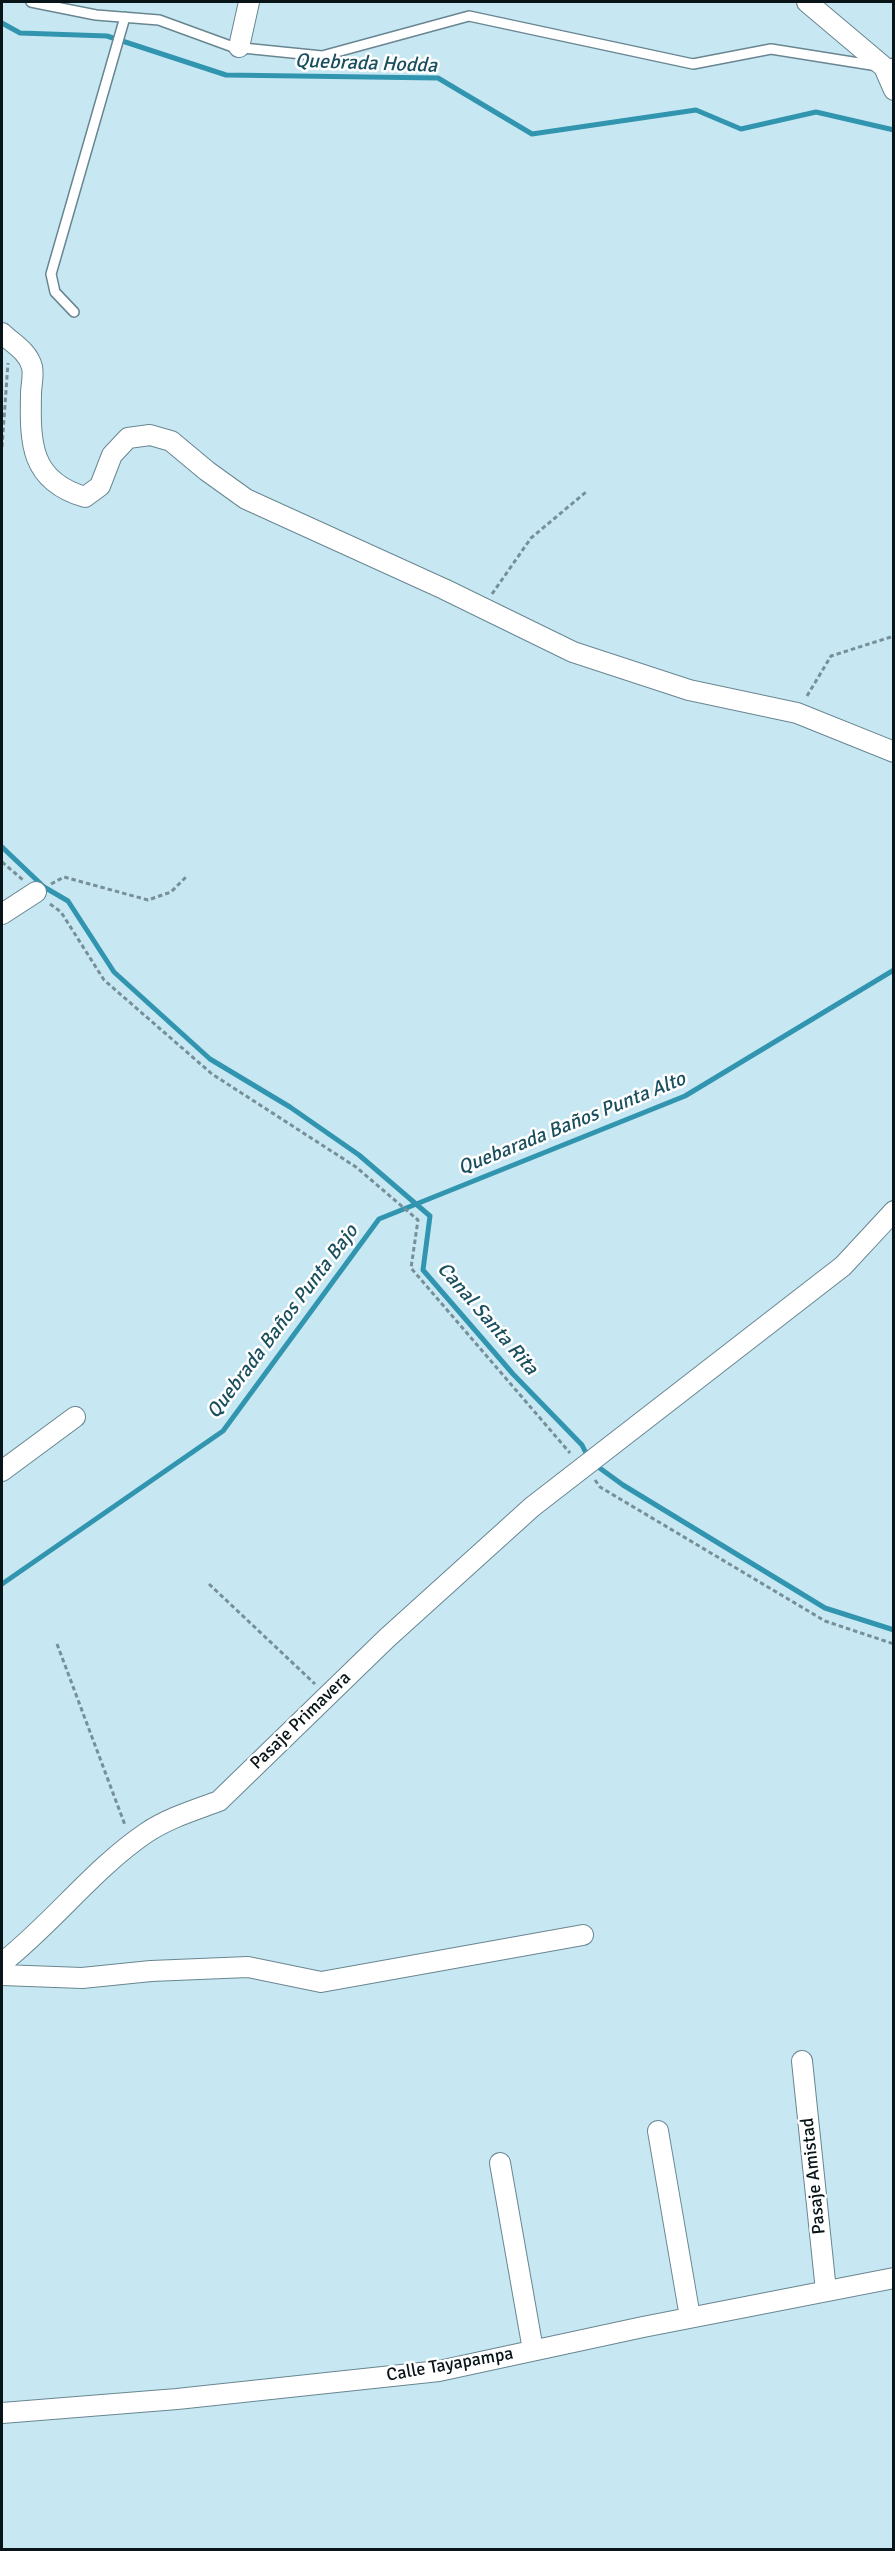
<!DOCTYPE html>
<meta charset="utf-8">
<style>
body{margin:0}
#map{position:relative;width:895px;height:2551px;overflow:hidden;background:#c7e8f3;font-family:Signika,sans-serif}
canvas{display:block}
.frame{position:absolute;inset:0;border:3px solid #081418;pointer-events:none}
</style>
<div id="map">
<canvas width="895" height="2551"></canvas>
<div class="frame"></div>
</div>
<script>
const ctx = document.querySelector('canvas').getContext('2d');
ctx.lineJoin = 'round';
function stroke(path, color, width, dash) { ctx.strokeStyle = color; ctx.lineWidth = width; ctx.lineCap = dash ? 'butt' : 'round'; ctx.setLineDash(dash || []); ctx.stroke(path); }
function write(font, color, halo, rows, align = 'center') {
  ctx.font = font + ' Signika,sans-serif'; ctx.lineWidth = 5; ctx.setLineDash([]); ctx.textBaseline = 'middle'; ctx.strokeStyle = halo; ctx.fillStyle = color; for (const [text, x, y, turn = 0] of rows) {
    ctx.save(); ctx.translate(x, y); ctx.rotate((+turn || 0) * Math.PI / 180); ctx.textAlign = isNaN(turn) ? turn : align; if (halo) ctx.strokeText(text, 0, 0); ctx.fillText(text, 0, 0); ctx.restore();
  }
}
const stream = new Path2D(`
 M2,23L20,33L107,36L226,75L438,78L532,134L696,110L741,129L816,112L894,130
 M2,847L44,887L68,901L114,972L210,1059L290,1107L359,1155L430,1216L423,1270L513,1374L582,1445L590,1461L623,1485L825,1608L894,1630
 M2,1584L223,1431L379,1219L685,1096L894,970`);
const path = new Path2D(`
 M2,447L8,363
 M492,594L531,538L586,492
 M807,696L831,656L894,636
 M2,862L23,880
 M51,884L64,877L148,900L171,892L186,877
 M50,904L61,912L104,980L212,1074L356,1167L418,1220L411,1268L570,1453
 M595,1480L600,1487L825,1621L894,1644
 M209,1584L315,1684
 M57,1644L125,1825`);
const service = new Path2D(`
 M31,2L96,15L159,20L233,47L322,56L469,16L693,64L771,49L884,67L894,63
 M74,312L55,292L51,274L125,17`);
const minor = new Path2D(`
 M807,2L884,67L894,90
 M239,47L249,2
 M2,333C12,343 28,351 32,367C34,375 31,386 31,394C30,443 30,481 85,497L100,486L112,455L128,438L150,435L171,441L207,471L246,499L444,589L573,652L689,690L797,713L894,752
 M2,914L36,892
 M2,1471L75,1417
 M2,1963C53,1923 93,1869 146,1833C168,1818 195,1810 219,1801L387,1638L532,1507L843,1266L894,1211
 M2,1975L82,1978L151,1971L248,1967L321,1982L583,1935
 M802,2061L826,2291
 M658,2131L690,2317
 M500,2163L533,2350
 M2,2413L177,2399L439,2371L643,2327L894,2278`);
const streetNames = [
 ["Pasaje Primavera",301,1721,-44],
 ["Pasaje Amistad",814,2176,-96],
 ["Calle Tayapampa",450,2365,-10]
];
const waterNames = [
 ["Quebrada Hodda",366,64,2],
 ["Quebarada Baños Punta Alto",572,1124,-22],
 ["Canal Santa Rita",487,1319,49],
 ["Quebrada Baños Punta Bajo",283,1322,-53]
];
stroke(stream, '#3295b0', 5);
stroke(service, '#688691', 12);
stroke(minor, '#688691', 22);
stroke(path, '#778f97', 3, [4.5, 3]);
stroke(service, '#fff', 9);
stroke(minor, '#fff', 20);
write('18px', '#081418', '#fff', streetNames);
write('italic 20px', '#194f5e', '#fff', waterNames);
</script>
